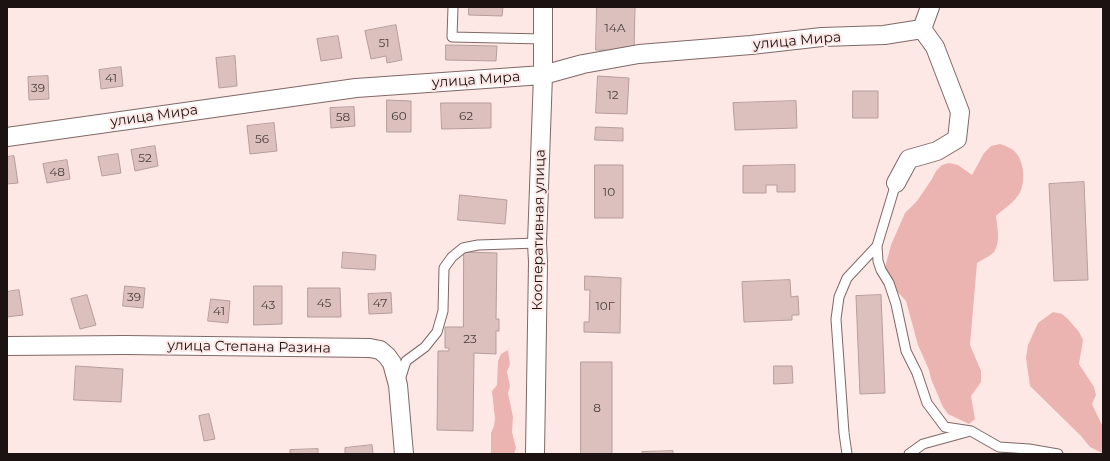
<!DOCTYPE html>
<meta charset="utf-8">
<style>
body{margin:0}
#map{position:relative;width:1110px;height:461px;overflow:hidden;background:#fee8e6;font-family:Montserrat,sans-serif}
canvas{display:block}
.frame{position:absolute;inset:0;border:8px solid #1b1211;pointer-events:none}
</style>
<div id="map">
<canvas width="1110" height="461"></canvas>
<div class="frame"></div>
</div>
<script>
const ctx = document.querySelector('canvas').getContext('2d');
ctx.lineJoin = 'round';
function paint(path, color) { ctx.fillStyle = color; ctx.fill(path, 'evenodd'); }
function stroke(path, color, width, dash) { ctx.strokeStyle = color; ctx.lineWidth = width; ctx.lineCap = dash ? 'butt' : 'round'; ctx.setLineDash(dash || []); ctx.stroke(path); }
function write(font, color, halo, rows, align = 'center') {
  ctx.font = font + ' Montserrat,sans-serif'; ctx.lineWidth = 4; ctx.setLineDash([]); ctx.textBaseline = 'middle'; ctx.strokeStyle = halo; ctx.fillStyle = color; for (const [text, x, y, turn = 0] of rows) {
    ctx.save(); ctx.translate(x, y); ctx.rotate((+turn || 0) * Math.PI / 180); ctx.textAlign = isNaN(turn) ? turn : align; if (halo) ctx.strokeText(text, 0, 0); ctx.fillText(text, 0, 0); ctx.restore();
  }
}
const green = new Path2D(`
 M1000,144C1006,146 1012,148 1016,153C1025,163 1026,187 1017,197C1012,204 1002,210 996,216C997,226 1001,242 994,252C990,256 982,260 977,263L970,345L981,371V382L971,396L975,419L969,424L948,414L943,407L931,379L929,370L918,345L906,301L894,288L884,271L891,245L905,213L917,201L932,179L936,171L942,165L949,163L958,165L972,175L984,153L991,146Z
 M1053,312L1062,314L1068,319L1079,332L1083,340L1079,364L1094,387L1096,395L1092,404L1103,427L1102,453L1090,447L1081,436L1030,386L1026,358L1028,345L1038,323Z
 M508,350L510,364L507,372L510,386L508,393L513,417L512,432L516,448L514,454H491V433L494,426L495,419L492,391L497,385L498,361L501,354Z`);
const building = new Path2D(`
 M469,7H503L502,16L469,15Z
 M597,7H635L634,51L596,50Z
 M396,25L402,60L387,63L386,56L371,59L365,31Z
 M338,36L342,58L321,61L317,39Z
 M446,45L497,46L496,61L446,60Z
 M235,56L237,86L219,88L216,58Z
 M121,67L123,86L101,89L99,70Z
 M48,76L49,99L29,100L28,77Z
 M598,76L629,78L627,114L596,113Z
 M853,91H878V118H853Z
 M387,100L411,101V132H387Z
 M796,101L797,128L735,130L733,103Z
 M441,103H491V128L442,129Z
 M354,107L355,126L331,128L330,108Z
 M274,123L277,151L250,154L247,126Z
 M596,127L623,128V141L595,140Z
 M155,146L158,166L135,171L131,150Z
 M118,154L121,173L102,176L98,157Z
 M14,156L18,183L7,184V157Z
 M67,160L70,179L47,183L43,164Z
 M595,165H623V218H595Z
 M795,165V192H777V185H766V193H743V166Z
 M1084,182L1088,280L1054,281L1049,184Z
 M460,195L507,200L505,224L458,220Z
 M343,252L376,255L375,270L342,268Z
 M464,252L497,253L496,319H499V331H496V354L474,353L473,431L437,430L438,351H449V348H445V327H463Z
 M585,276L621,278L620,333L584,332V322H589L590,290H585Z
 M790,280L791,297L798,296L799,315H792V320L744,322L742,282Z
 M125,286L145,288L143,308L123,306Z
 M254,286H282V324L254,325Z
 M308,288H340L341,317H308Z
 M19,290L23,315L7,317V292Z
 M391,293L392,313L369,314L368,294Z
 M87,295L96,325L80,329L71,299Z
 M881,295L885,393L860,394L856,296Z
 M211,299L230,301L228,323L208,321Z
 M581,362H612V454H581Z
 M76,366L123,369L121,402L74,400Z
 M774,366H792L793,383L774,384Z
 M209,414L215,439L204,441L199,416Z
 M372,445L373,454H345V448Z
 M318,449V454H290V450Z
 M673,451V454H642V452Z`);
const lane = new Path2D(`
 M453,7L452,37L543,39
 M896,183L877,246L878,261L881,270L889,283L896,304L906,351L917,373L927,403L945,427L971,431L999,447L1029,449L1058,454
 M400,380L406,361L425,347L437,332L443,311L444,268L452,257L463,248L478,245L537,243
 M847,454L844,433L836,319L839,297L847,278L877,246
 M909,454L923,444L967,432`);
const street = new Path2D(`
 M922,29L930,7
 M7,137L356,88L543,75L583,64L639,54L751,45L822,37L884,35L922,29
 M896,183L909,159L937,151L957,139L960,112L935,47L922,29
 M7,346L125,345L370,348L380,350L387,356L392,363L398,385L404,454
 M535,454L538,262L537,243L543,75V7`);
const numberNames = [
 ["14А",615,28],
 ["51",384,43],
 ["41",111,78],
 ["39",38,88],
 ["12",613,95],
 ["60",399,116],
 ["62",466,116],
 ["58",343,117],
 ["56",262,139],
 ["52",145,158],
 ["48",57,172],
 ["10",609,192],
 ["39",134,297],
 ["45",324,303],
 ["47",380,303],
 ["43",268,305],
 ["10Г",605,306],
 ["41",219,311],
 ["23",470,339],
 ["8",597,408]
];
const streetNames = [
 ["улица Мира",797,41,-5],
 ["улица Мира",476,80,-4],
 ["улица Мира",154,116,-8],
 ["Кооперативная улица",539,230,-89],
 ["улица Степана Разина",249,347,1]
];
paint(green, '#ecb4b0');
paint(building, '#dbc0be');
stroke(building, '#b69d9b', 1);
stroke(lane, '#7f6866', 11);
stroke(street, '#7f6866', 20);
stroke(lane, '#fff', 9);
stroke(street, '#fff', 18);
write('12px', '#4b3e3c', null, numberNames);
write('14px', '#1b1211', '#fee8e6', streetNames);
</script>
